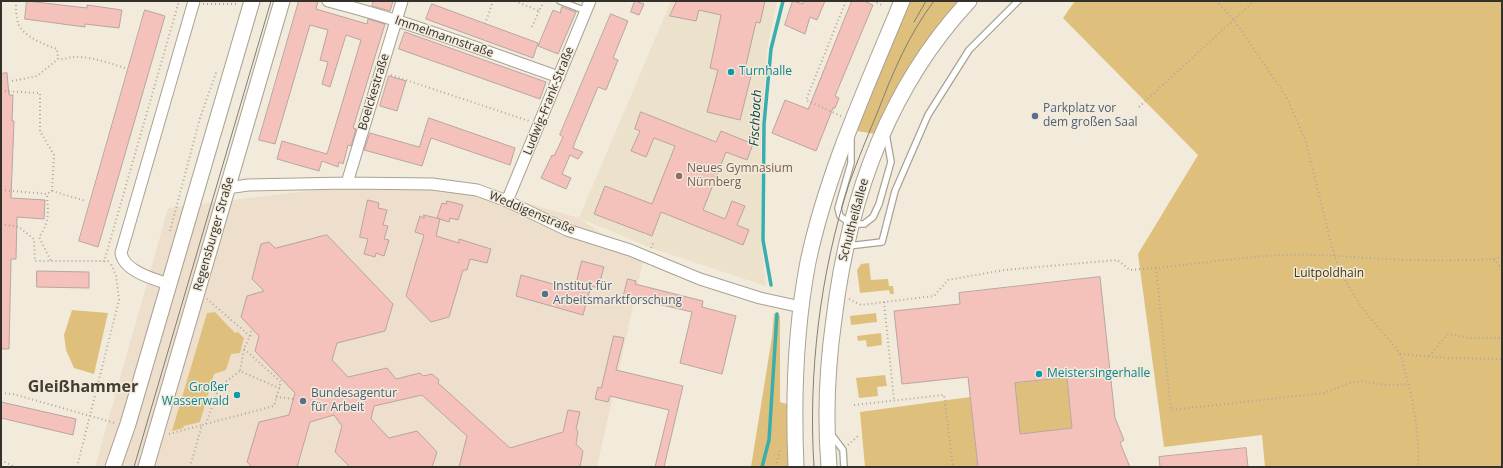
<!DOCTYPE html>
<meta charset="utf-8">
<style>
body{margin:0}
#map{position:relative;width:1503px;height:468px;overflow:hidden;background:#f2ebdb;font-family:"Open Sans",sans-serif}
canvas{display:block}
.frame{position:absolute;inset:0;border:2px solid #34312b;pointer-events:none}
</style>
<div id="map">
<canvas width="1503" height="468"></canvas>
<div class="frame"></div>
</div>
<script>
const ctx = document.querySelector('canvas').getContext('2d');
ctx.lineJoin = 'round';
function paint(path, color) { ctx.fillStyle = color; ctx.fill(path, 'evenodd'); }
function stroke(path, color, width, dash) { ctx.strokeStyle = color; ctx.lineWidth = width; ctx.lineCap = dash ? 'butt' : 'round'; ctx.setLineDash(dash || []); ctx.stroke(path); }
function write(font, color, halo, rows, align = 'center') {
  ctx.font = font + ' "Open Sans",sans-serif'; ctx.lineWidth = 3; ctx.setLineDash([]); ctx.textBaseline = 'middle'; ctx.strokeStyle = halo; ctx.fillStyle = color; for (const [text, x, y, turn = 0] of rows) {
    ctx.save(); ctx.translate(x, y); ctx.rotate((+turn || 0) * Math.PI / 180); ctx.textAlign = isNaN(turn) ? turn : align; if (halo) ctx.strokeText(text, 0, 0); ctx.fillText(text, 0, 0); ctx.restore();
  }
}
const commercial = new Path2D(`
 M444,185L495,194L579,218L643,262L597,467H95L168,208L331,188Z`);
const built = new Path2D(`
 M671,1H777L767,49L761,135V235L766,286L654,249L579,218Z`);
const green = new Path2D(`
 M909,1H963L876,134L857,131Z
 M1075,1H1502V467H1265L1262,435L1164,447L1138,254L1198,155L1063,18Z
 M869,263L871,280L888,279L889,286H893L894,294H890L889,290L860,293L857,270L861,264Z
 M72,310L108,313L94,374L74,368L66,350L64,335Z
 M215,312L235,333L238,332L244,338L240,353L231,354L226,370L214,374L200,422L184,426L183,428L172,431L207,313Z
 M774,313L780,316V402L790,405L791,467H751L772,337Z
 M876,313L877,322L851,325L850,316Z
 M881,333L882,345L867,347L866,340L858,341L857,336Z
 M885,375L887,386L877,387L878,396L859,398L856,378Z
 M1067,378L1072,428L1020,434L1015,383Z
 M970,397L978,467H865L860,412Z`);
const stream = new Path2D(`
 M771,285L763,240L764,124L771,49L783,1
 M762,467L769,440L777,314`);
const building = new Path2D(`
 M27,1L87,8V5L122,10L119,28L85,24V27L25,19Z
 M299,1H318L316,9L367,24L368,19L385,24L353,128L356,129L351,146L348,145L343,164L339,162L338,167L322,161L319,171L277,159L282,141L327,154L361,40L346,35L330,87L322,84L328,62L320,60L328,30L310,25L275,144L259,140Z
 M374,1H393L390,11L372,6Z
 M635,1L644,4L639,15L631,12Z
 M677,1H765L760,23L756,22L744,74L751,76L740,120L707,112L718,70L710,68L721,15L699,10L696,21L670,16Z
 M793,1L803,4L804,1H825L817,20L810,17L805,34L785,25Z
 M852,1H864L873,5L835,96L839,98L835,108H833L816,151L772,133L785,100L808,109Z
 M432,4L538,43L533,58L426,19Z
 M562,7L576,12L558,54L538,46L553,10L560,13Z
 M145,10L165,16L98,247L79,241Z
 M611,14L628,21L613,58L618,60L606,90L598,87L575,142L573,148L583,152L578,159L570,155L562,174L571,178L566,189L541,178L552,155L554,156L563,137L560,135Z
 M405,32L546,82L540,99L399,49Z
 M7,73L9,95H13L12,121H14L11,198L45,200L44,219L17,217L16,259H11L9,349H1V74Z
 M389,76L406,81L397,111L380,106Z
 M641,112L716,142L721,131L753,144L747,160L726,152L703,210L725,219L732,201L745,206L737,225L749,230L743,245L661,212L652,236L594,214L605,186L652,204L675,146L654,138L646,157L631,151L640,131L635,129Z
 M429,118L515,148L510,165L431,138L422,166L364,150L370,133L419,147Z
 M368,200L379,203L378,208L387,210L383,225L388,226L384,239L389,240L384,256L376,253L375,257L364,254L368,239L360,237Z
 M447,201L463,205L458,220L450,218L449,222L437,218L442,203L446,204Z
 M424,215L440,219L436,236L459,243V239L491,249L487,263L470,259L467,270H463L449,317L431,322L406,296L424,235L415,232L420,216L424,218Z
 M327,235L393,304L385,331L337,343L332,360L348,377L387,368L396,379L420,373L423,376L432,374L439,380L438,383L510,448L563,432L568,410L580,412L576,429L578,431L576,444L583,451L580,467H459L467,436L422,395L374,406L371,419L389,438L417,431L437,452L432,467H350L335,452L342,426L334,415L310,422L297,467H252L247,462L259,422L289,415L295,393L255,351L259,336L241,317L247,296L264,291L252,279L261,244L269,242L275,248Z
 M582,261L604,267L598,288L591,286L583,315L516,296L521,275L574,290Z
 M37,271L89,272V288L37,287Z
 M1100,277L1115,418L1124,440L1120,443L1130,467H978L968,377L902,384L894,311L960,304L959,293ZM1067,378L1072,428L1020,434L1015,383Z
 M628,279L636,281L635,284L703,301L702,307L736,316L722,374L680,363L692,312L632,298V300L623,298Z
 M614,336L624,338L616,370L683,386L664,467H655L669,410L610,396L608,402L595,399L598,387L601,388Z
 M1,402L76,419L73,435L1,418Z
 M1246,448L1248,467H1160L1159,457Z`);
const path = new Path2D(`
 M16,1C16,8 16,16 18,23C22,36 45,45 57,49L58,59
 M515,1L539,11L544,1
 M873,1L884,6
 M1216,1L1234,20L1287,98L1306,142L1334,255C1344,281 1358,304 1376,325C1383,335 1394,343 1399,353C1402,358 1403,363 1404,368C1413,399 1420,434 1418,467
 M203,4H239
 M485,24L493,1
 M532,27L539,11
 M391,75L529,121
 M12,81L37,76L58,59C64,60 68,57 73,57C90,56 109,63 125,68
 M1,91L40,93V131L54,155L52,191L47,194
 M1139,107L1254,1
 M841,116L806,100L846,1
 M1,190L47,194C48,211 50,222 39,237L51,261
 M52,191L86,201
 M1,224L19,227L34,239L35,261H110
 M170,231L200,118L217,70
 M651,248L654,241
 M1494,259L1502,269
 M104,262L179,1
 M1156,268L1171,410L1324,393L1350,383L1361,381L1385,385L1409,384
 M849,299L861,305L934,296L948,280L1004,270L1117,260L1130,270C1182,267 1233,257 1284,255C1319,254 1353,257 1388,259C1423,261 1458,261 1494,259L1502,257
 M884,302L894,400
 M250,336L252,328
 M244,349L281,382L279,388
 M1400,354L1449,358L1502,359
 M1429,356L1448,334L1471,338H1502
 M1,393L13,394L115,423
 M276,397L294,399
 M854,405L944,395L953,467
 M206,424L219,387L240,371
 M169,434L202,425
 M848,445L858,436
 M1,460L15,467
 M77,467L119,300L116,275L110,262
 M190,467L202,425L274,406L279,388L240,371L244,349L250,336L207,299
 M776,467L780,450`);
const lane = new Path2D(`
 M560,1L586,11
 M851,137V163L838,208L840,216L851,224H864L873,217L879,204L891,162L886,134
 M848,246L882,242L895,191L928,115L969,50L1018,1
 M831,434L843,450L844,467`);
const street = new Path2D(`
 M328,1C407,21 482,50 559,77
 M347,183L402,1
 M227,188L248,185L347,183L432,184L477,190L507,201L567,230L630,250L700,279L760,298L801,307
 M507,201L590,1
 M169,284C153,279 124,271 121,253L194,1`);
const secondary = new Path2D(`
 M113,467L128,424L252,1
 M146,467L282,1
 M796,467C793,398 795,330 808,262C827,172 867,86 902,1
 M829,467C825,418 827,368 834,319C848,202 887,89 969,1`);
const tram = new Path2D(`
 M914,22L926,1
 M134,467L271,1
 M814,467C808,374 820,273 849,184C858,159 868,135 878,111C893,72 909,34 934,1`);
const markers = [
 [731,72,4,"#0f9aa8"],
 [1035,116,4,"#5c6f8a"],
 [679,176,4,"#8d6e63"],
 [545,294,4,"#5c6f8a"],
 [1039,374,4,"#0f9aa8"],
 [237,395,4,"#0f9aa8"],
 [303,401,4,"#5c6f8a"]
];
const streetNames = [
 ["Immelmannstraße",444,37,19],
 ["Boelckestraße",374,92,-73],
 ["Ludwig-Frank-Straße",549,101,-68],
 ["Weddigenstraße",532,213,23],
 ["Schultheißallee",854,220,-75],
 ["Regensburger Straße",214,234,-74]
];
const cultureNames = [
 ["Turnhalle",739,72],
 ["Meistersingerhalle",1047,374],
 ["Großer",229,388,"right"],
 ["Wasserwald",229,402,"right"]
];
const serviceNames = [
 ["Parkplatz vor",1043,109],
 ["dem großen Saal",1043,123],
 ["Institut für",553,287],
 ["Arbeitsmarktforschung",553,301],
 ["Bundesagentur",311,394],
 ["für Arbeit",311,408]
];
const educationNames = [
 ["Neues Gymnasium",687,169],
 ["Nürnberg",687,183]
];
const parkNames = [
 ["Luitpoldhain",1329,274]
];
const waterNames = [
 ["Fischbach",756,118,-87]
];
const districtNames = [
 ["Gleißhammer",83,387]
];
paint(commercial, '#eedfcc');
paint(built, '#ece1ca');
paint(green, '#dec07c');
stroke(stream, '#39aeaf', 3.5);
paint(building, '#f5c1bb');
stroke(building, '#b8a4a2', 1);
stroke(lane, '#a9a293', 8);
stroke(street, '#a9a293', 13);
stroke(secondary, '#a9a293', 17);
stroke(path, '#ada89b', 2, [1, 3]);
stroke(lane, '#fff', 5.5);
stroke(street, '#fff', 11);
stroke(secondary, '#fff', 15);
stroke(tram, '#827e74', 1);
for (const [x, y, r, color] of markers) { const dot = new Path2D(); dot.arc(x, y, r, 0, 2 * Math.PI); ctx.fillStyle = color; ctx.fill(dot); stroke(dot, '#f2ebdb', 1.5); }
write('12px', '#34312b', '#f2ebdb', streetNames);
write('12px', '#0d838f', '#f2ebdb', cultureNames, 'left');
write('12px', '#4e5e75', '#f2ebdb', serviceNames, 'left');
write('12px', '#785e54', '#f2ebdb', educationNames, 'left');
write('12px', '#403210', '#f2ebdb', parkNames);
write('italic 13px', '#083e3f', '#f2ebdb', waterNames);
write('bold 16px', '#453f32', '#f2ebdb', districtNames);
</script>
